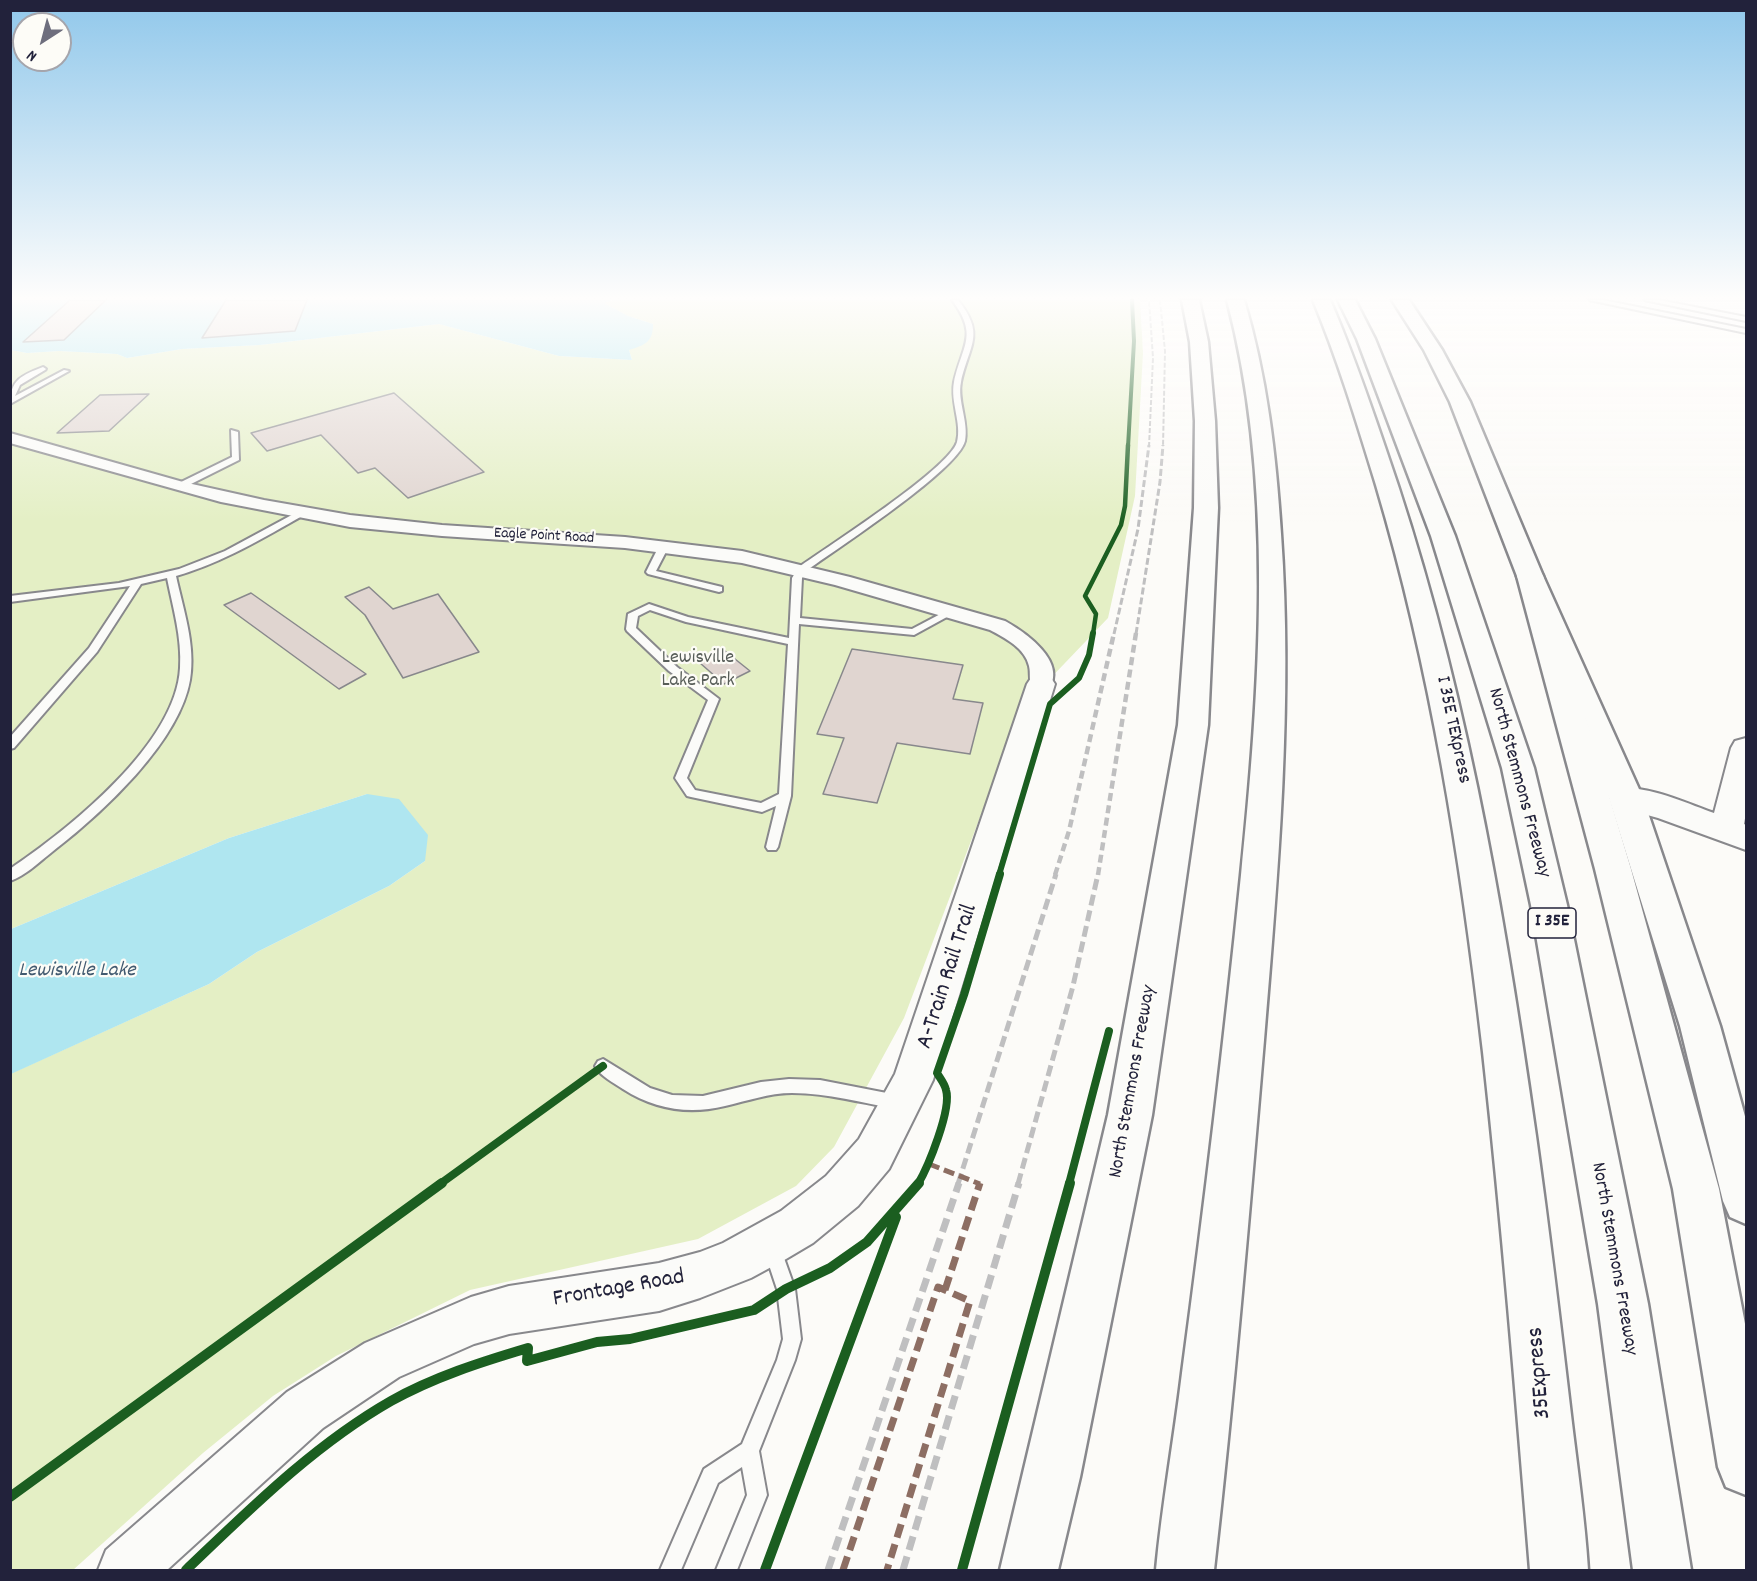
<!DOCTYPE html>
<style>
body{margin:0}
#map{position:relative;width:1757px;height:1581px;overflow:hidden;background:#fcfbf8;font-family:Dekko,sans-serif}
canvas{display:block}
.frame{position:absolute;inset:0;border:12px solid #22223b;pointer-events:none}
.north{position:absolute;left:12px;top:12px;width:60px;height:60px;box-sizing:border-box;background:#fdfcf7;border:2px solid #a5a5ac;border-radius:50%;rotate:216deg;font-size:16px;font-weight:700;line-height:24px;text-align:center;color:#22223b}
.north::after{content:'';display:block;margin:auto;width:21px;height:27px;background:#6e6e7d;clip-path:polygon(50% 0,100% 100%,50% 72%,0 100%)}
</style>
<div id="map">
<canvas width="1757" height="1581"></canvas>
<div class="frame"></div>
<div class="north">N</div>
</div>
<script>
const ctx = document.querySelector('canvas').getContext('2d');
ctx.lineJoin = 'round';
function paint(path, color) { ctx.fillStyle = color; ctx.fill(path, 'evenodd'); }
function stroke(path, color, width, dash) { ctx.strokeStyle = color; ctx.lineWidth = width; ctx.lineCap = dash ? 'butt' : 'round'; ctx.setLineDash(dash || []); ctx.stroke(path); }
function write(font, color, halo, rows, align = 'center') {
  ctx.font = font + ' Dekko,sans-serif'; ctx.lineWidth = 4.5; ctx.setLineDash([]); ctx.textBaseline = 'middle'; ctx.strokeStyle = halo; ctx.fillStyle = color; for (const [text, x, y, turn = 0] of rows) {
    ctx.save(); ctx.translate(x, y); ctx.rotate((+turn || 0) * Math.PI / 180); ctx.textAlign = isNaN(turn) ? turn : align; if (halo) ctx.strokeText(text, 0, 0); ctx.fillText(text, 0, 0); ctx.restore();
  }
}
const green = new Path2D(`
 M612,300H1140L1143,353L1135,496L1108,618L1021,709L904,1018L834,1147L796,1186L698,1239L470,1290L336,1356L273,1396L203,1453L73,1570H11L10,1074L209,984L257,952L389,886L425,861L367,794L229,838L11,929V350L27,353L59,351L117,354L127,358L182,349L260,345L439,324L559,356L632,360L629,350L653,324L628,316L604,303Z`);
const water = new Path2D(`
 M10,300H612L604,303L628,316L653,324C653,342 645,345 629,350L632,360L559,356L439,324L260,345L182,349L127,358L117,354L59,351L27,353L11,350Z
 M367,794L399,799L428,835L425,861L389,886L257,952L209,984L11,1074V929L229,838Z`);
const building = new Path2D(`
 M70,300H106L64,340L23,342Z
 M226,300H307L295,331L202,338Z
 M394,393L484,472L408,498L375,468L358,473L321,435L267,451L251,433Z
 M149,394L109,431L57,433L100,395Z
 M369,587L393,609L438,594L479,652L403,678L365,615L345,597Z
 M251,593L366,674L339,689L224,605Z
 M852,649L963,665L953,699L983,703L970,754L897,743L877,803L823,794L844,738L817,734Z
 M725,651L750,671L724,684L700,663Z`);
const service = new Path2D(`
 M952,300H958C986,335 969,345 961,382C957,401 969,422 965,441C958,470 835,550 806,571L802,578L800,618L912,629L948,610H954L956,612L914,635L799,624L791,796L778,847L776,850H768L766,847L776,806L762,812L691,797L687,796L675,778L708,700L669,671L627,631L626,629L628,614L649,604L688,617L789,638L792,578L799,567C827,547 949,469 957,442C962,423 950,402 954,382C962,345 979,336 952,300ZM650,610L686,622L788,644L779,794L761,803L695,790L687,778L719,699L677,667L636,628L638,616Z
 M1589,300H1603L1746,329V333Z
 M1644,300H1659L1746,317V321Z
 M43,367L46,369L45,370L20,385L15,396L64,370L69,371L10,404C10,380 22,375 43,367Z
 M231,430L238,432L239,460L185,487H179V483L232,457Z
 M301,510L304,511V515C263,538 222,563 176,576C183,609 196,645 190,680C179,743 101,814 52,852C39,862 25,876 10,881V869C69,829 176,744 180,668C182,638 173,608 167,578L141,584L97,652L14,748L10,749V737L89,648L130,586L10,602V596L119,583L179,569L225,551Z
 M664,543L669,546L656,571L722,587V591L719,592L648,574L646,572L659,546Z
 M603,1059L650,1088L672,1095L703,1096L761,1082L789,1079L820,1080L897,1095L903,1097L905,1102L903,1107L897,1109C862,1103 828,1093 792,1093C769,1093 747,1101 725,1106C689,1115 654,1109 623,1089C614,1083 600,1076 595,1066L598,1061Z
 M773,1241L779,1244L795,1289L801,1339L795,1360L759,1451L767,1495L737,1570H716L747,1495L742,1467L718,1483L681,1570H660L704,1469L742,1444L777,1360L783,1339L777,1289L764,1250L767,1244Z`);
const minor = new Path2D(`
 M10,433L183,482L264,500L350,515L442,525L625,537L742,551L850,577L1005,621C1025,632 1067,661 1049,689L1041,691L1033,689C1028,681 1031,674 1029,666C1025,648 1005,638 990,630L835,585L742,563L625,548L442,536L350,527L221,502L10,443Z`);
const tertiary = new Path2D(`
 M1041,675L1051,678L1055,684L933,1080L889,1169L858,1206L813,1243L786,1259L751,1278L700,1298L659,1311L509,1334L474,1344L399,1377L323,1428L167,1570H98L106,1550L287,1392L365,1343L471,1297L509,1286L659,1263L700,1252L723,1243L781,1211L826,1176L859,1139L895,1074L1027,684L1031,678Z
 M1746,738V813L1744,824L1746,825V850L1658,818L1615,806L1610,798L1615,790C1641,782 1688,804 1714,813L1731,748L1735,741Z`);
const secondary = new Path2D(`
 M1182,300H1199L1208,342L1215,421L1218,508L1208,725L1152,1115L1080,1477L1058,1570H1000L1108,1115L1178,725L1194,508L1195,421L1190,342Z
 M1392,300H1409L1442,350L1470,402L1543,576L1643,798L1720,1026L1746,1120V1224L1730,1217L1723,1201L1680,1026L1609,798L1517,576L1450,402L1424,350Z`);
const motorway = new Path2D(`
 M1227,300H1244C1267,377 1276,455 1281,534C1293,703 1278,872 1264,1040C1249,1217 1234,1394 1214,1570H1156C1162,1505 1174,1439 1182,1373C1204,1208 1224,1042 1241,875C1260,691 1275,481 1227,300Z
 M1313,300H1330C1351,348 1368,397 1385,447C1463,671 1503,902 1536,1136C1549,1228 1560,1321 1571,1415C1577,1466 1585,1519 1588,1570H1530C1516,1397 1502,1224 1483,1052C1461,860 1431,670 1376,485C1357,423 1338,360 1313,300Z
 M1338,300H1355L1375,339L1455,536L1534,768L1567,905L1648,1304L1691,1570H1633L1598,1304L1531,905L1502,768L1431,536L1357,339Z
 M1530,568L1539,570L1543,576L1631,869L1719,1189L1746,1329V1495L1726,1487L1718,1467L1673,1189L1595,869L1517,576L1521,570Z`);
const railFar4 = new Path2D(`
 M1160,300L1165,351L1163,447
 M1149,447L1153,358L1149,300`);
const railFar3 = new Path2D(`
 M1114,634L1138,529L1149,445
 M1136,634L1160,482L1163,445`);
const railFar2 = new Path2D(`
 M1055,875L1069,831L1114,633
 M1098,875L1136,633`);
const railFar1 = new Path2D(`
 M958,1184L1056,874
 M1018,1184L1073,986L1098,874`);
const rail = new Path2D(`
 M828,1570L959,1183
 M903,1570L1019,1183`);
const quietFar1 = new Path2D(`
 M929,1164L980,1184`);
const quiet = new Path2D(`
 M945,1290L980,1183
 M843,1570L938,1287L970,1301L887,1570`);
const cyclewayFar4 = new Path2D(`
 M1128,447L1134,341L1132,300`);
const cyclewayFar3 = new Path2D(`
 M1093,634L1096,614L1085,596L1121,525L1125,506L1128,445`);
const cyclewayFar2 = new Path2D(`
 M999,875L1050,704L1079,678L1089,655L1093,633`);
const cyclewayFar1 = new Path2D(`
 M440,1184L603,1066
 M918,1184C928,1167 952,1109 946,1090C945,1084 940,1078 937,1073L964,995L1000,874
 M1069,1184L1109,1031`);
const cycleway = new Path2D(`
 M10,1497L442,1183
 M186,1570C250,1509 314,1445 391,1401C434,1377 481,1362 528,1348L527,1361L597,1342L630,1339L754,1310L786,1289L830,1268L867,1242L919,1183
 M765,1570L896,1217
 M962,1570L1070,1183`);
const farStreetnames = [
 ["Eagle Point Road",544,537,3]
];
const shields = [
 [1552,923,48]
];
const shieldNames = [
 ["I 35E",1552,923]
];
const parkNames = [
 ["Lewisville",698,659],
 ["Lake Park",698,682]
];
const streetNames = [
 ["I 35E TEXpress",1452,730,78],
 ["North Stemmons Freeway",1518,783,75],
 ["North Stemmons Freeway",1134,1082,-80],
 ["North Stemmons Freeway",1613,1259,80]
];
const waterNames = [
 ["Lewisville Lake",77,972]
];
const nearStreetnames = [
 ["A-Train Rail Trail",949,977,-72],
 ["Frontage Road",619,1290,-10],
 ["35Express",1541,1373,-95]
];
paint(green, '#e4efc5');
paint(water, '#afe6f0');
paint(building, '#e0d5d0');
stroke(building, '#88888c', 1.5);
stroke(service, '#88888c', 4);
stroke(minor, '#88888c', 4);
stroke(tertiary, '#88888c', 4);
stroke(secondary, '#88888c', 5);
stroke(motorway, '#88888c', 5);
paint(service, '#fbfbf9');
paint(minor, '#fbfbf9');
paint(tertiary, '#fbfbf9');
paint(secondary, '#fbfbf9');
paint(motorway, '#fbfbf9');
stroke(railFar4, '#bfbfc0', 2, [5, 2]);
stroke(railFar3, '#bfbfc0', 3, [7, 3]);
stroke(railFar2, '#bfbfc0', 4.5, [8, 4.5]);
stroke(railFar1, '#bfbfc0', 5, [11, 5]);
stroke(rail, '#bfbfc0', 7, [14, 7]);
stroke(quietFar1, '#8d6e63', 5, [11, 5]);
stroke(quiet, '#8d6e63', 7, [14, 7]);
stroke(cyclewayFar4, '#1b5e20', 4);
stroke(cyclewayFar3, '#1b5e20', 4.5);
stroke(cyclewayFar2, '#1b5e20', 6);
stroke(cyclewayFar1, '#1b5e20', 8);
stroke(cycleway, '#1b5e20', 10);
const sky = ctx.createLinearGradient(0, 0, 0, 522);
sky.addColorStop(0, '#91c8eb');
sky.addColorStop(0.57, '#fefdfc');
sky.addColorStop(1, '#fefdfc00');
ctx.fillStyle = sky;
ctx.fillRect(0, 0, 1757, 522);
write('16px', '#22223b', '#fdfcf7', farStreetnames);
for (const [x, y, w] of shields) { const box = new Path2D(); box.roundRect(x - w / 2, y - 15, w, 30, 4.5); ctx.fillStyle = '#fdfcf7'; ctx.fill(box); stroke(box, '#22223b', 1.5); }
write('bold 18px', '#22223b', null, shieldNames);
write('20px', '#575d58', '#fdfcf7', parkNames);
write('20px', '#22223b', '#fdfcf7', streetNames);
write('italic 21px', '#425a70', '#fdfcf7', waterNames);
write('24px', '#22223b', '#fdfcf7', nearStreetnames);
</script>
